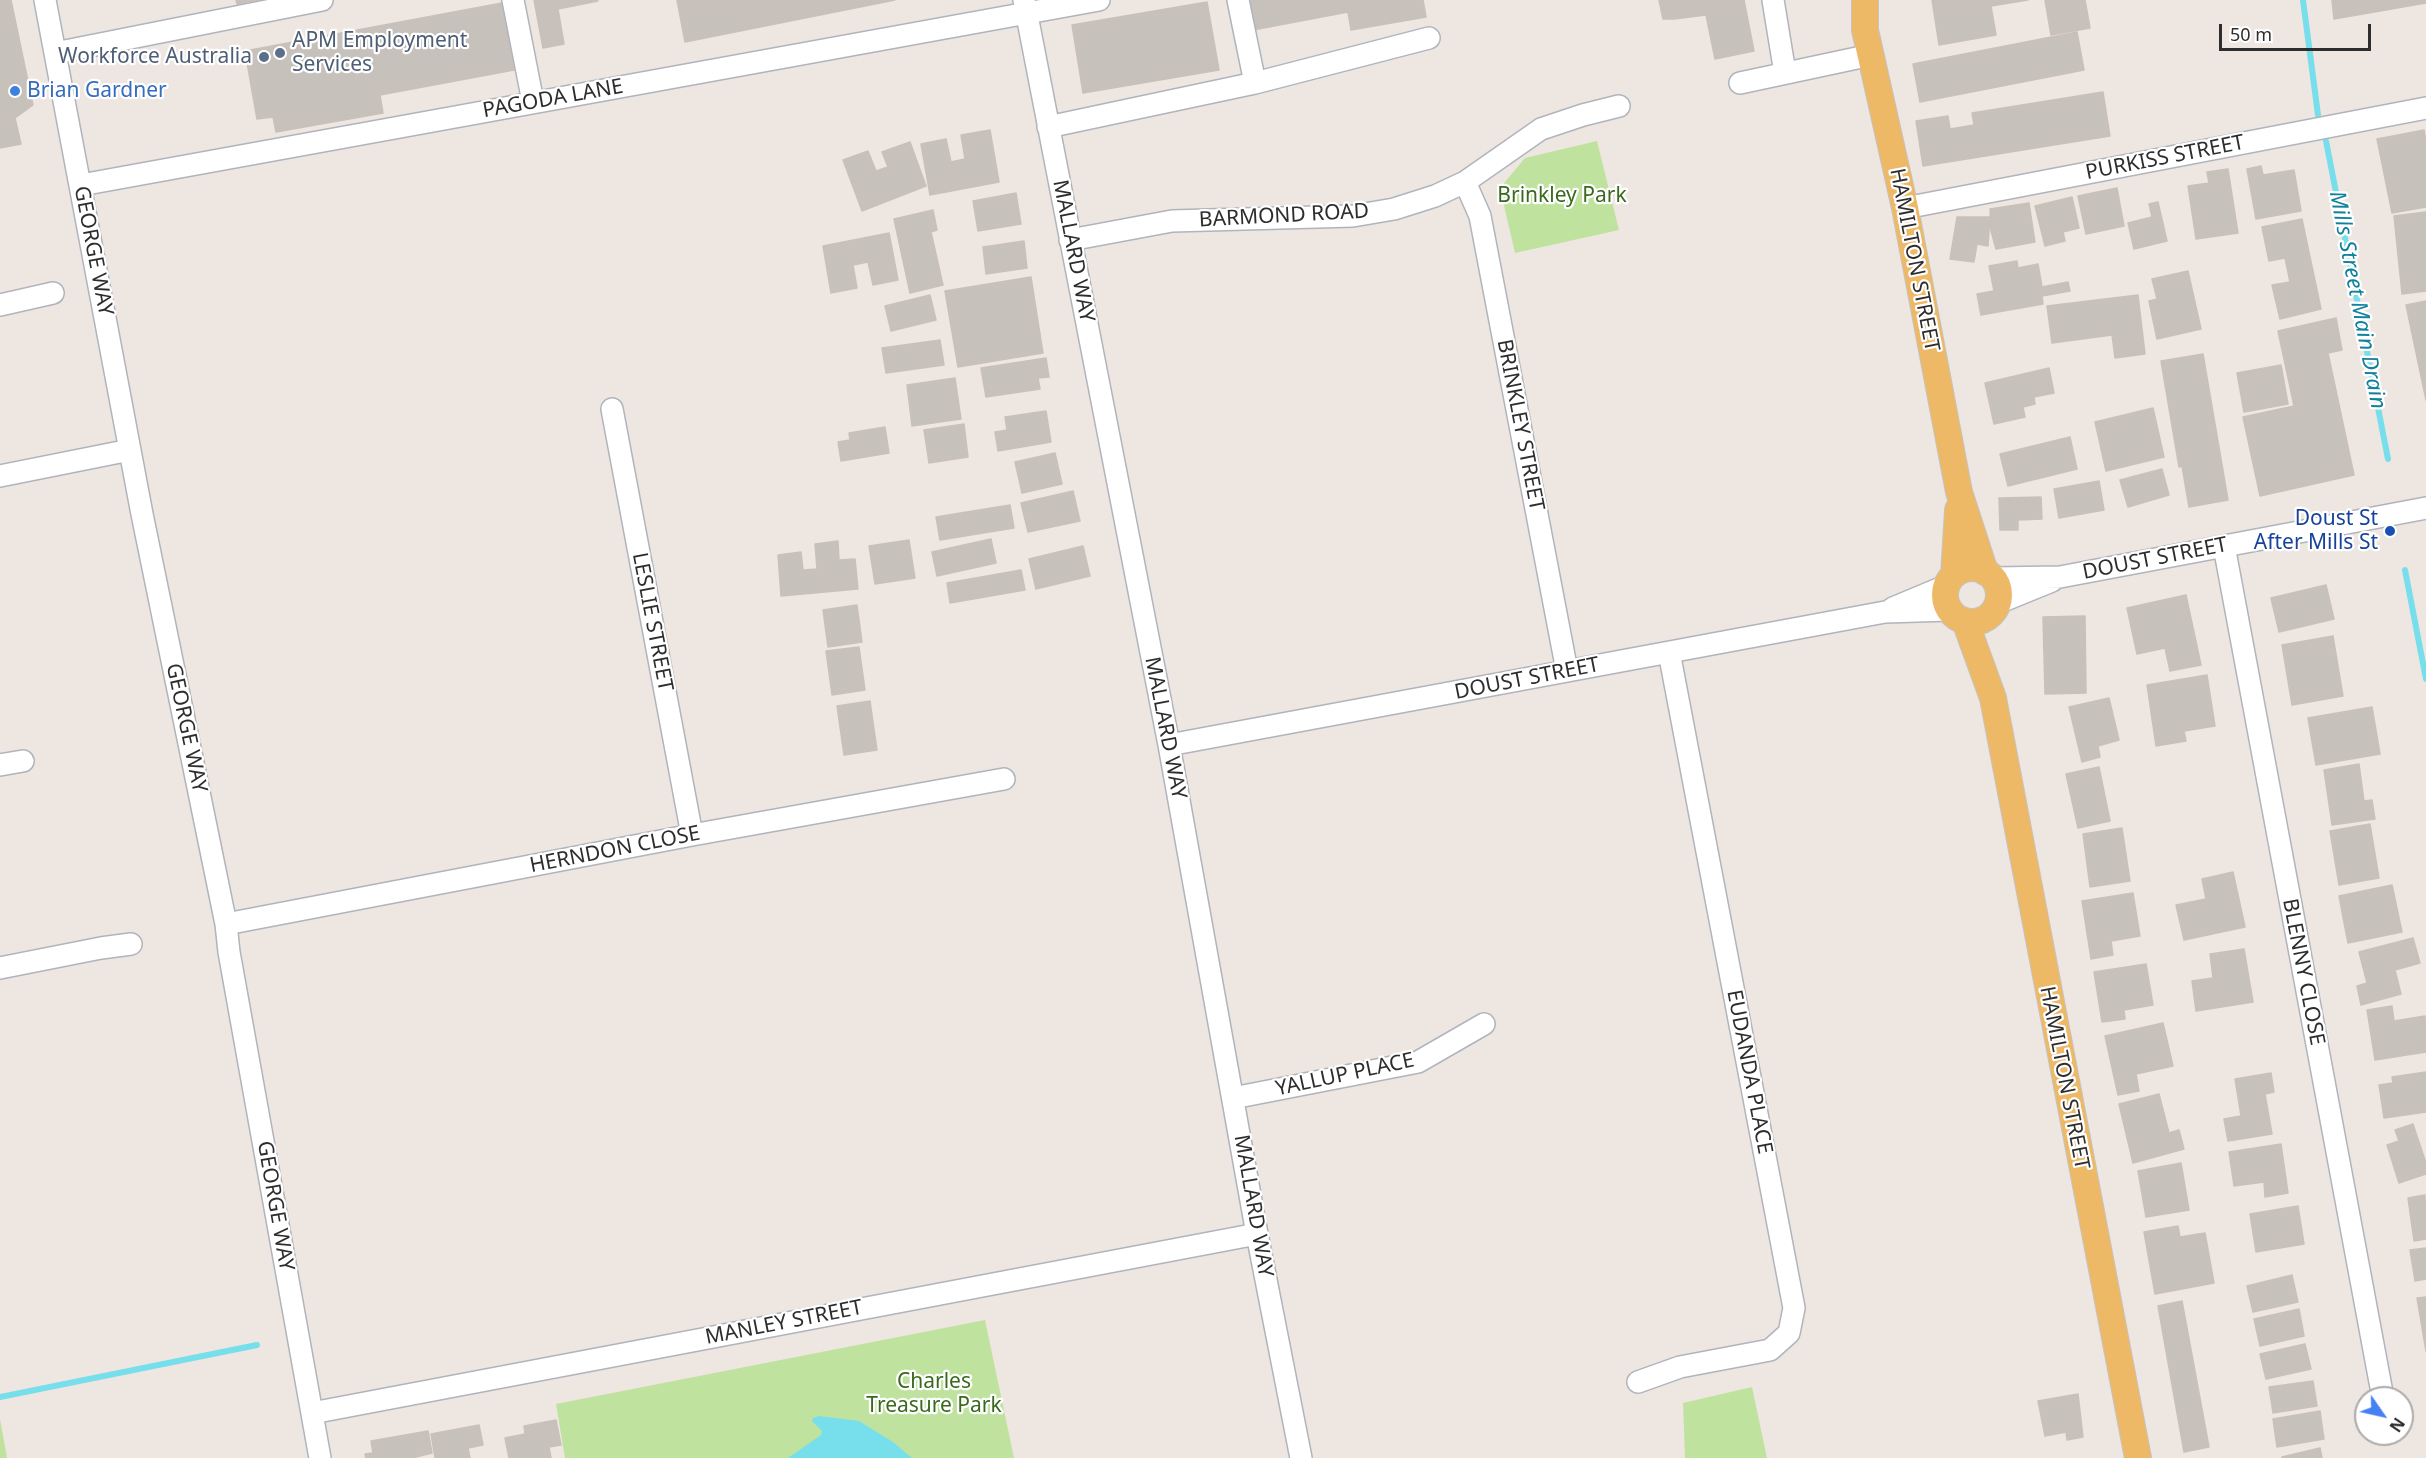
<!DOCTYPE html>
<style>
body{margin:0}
#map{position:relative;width:2426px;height:1458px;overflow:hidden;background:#eee6e0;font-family:"Noto Sans",sans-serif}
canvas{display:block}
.north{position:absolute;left:2354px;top:1386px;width:60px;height:60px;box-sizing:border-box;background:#fff;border:2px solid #ababab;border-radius:50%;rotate:124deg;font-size:16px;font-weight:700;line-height:24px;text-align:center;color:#2d2d2d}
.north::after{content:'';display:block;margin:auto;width:21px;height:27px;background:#4681f4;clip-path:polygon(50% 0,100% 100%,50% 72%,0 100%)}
.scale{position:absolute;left:2219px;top:24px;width:152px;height:27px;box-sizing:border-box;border:3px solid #2d2d2d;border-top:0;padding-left:8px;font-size:18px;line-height:21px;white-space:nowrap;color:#2d2d2d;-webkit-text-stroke:4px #fff;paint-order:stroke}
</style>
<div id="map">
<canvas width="2426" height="1458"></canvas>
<div class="north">N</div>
<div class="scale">50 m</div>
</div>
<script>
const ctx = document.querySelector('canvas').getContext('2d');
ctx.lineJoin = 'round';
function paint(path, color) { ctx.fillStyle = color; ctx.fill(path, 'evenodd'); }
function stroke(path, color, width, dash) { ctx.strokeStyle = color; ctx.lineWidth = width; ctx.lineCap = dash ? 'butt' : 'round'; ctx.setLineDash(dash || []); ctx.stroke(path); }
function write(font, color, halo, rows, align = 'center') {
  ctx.font = font + ' "Noto Sans",sans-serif'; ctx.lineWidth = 4.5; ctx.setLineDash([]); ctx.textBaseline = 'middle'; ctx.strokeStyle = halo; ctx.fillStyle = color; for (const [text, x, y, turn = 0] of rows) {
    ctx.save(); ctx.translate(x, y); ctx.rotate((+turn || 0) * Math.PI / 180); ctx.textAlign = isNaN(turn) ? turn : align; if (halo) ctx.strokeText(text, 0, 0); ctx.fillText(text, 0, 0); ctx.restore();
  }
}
const green = new Path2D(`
 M1597,141L1619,230L1515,253L1500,188L1525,158Z
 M985,1320L1014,1458H565L556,1404Z
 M1752,1387L1767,1458H1685L1683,1403Z
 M0,1419L7,1458H0Z`);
const water = new Path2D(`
 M819,1416L859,1421L893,1442L912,1458H788L821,1435L822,1431L812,1421L813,1418Z`);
const stream = new Path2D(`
 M2303,0L2318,115
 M2326,141L2388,459
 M2405,570L2426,679
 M0,1397L257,1345`);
const building = new Path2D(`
 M0,0H11L33,105L15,118L21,144L0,148Z
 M236,0H258L237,4Z
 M534,0H597L598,1L558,9L564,44L543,48Z
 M677,0H895L685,42Z
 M1248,0H1423L1426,17L1351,30L1348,12L1253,30Z
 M1659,0H1744L1754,51L1715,59L1706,15L1674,19H1663Z
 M1932,0H2028L1991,6L1996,35L1939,45Z
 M2045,0H2085L2090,28L2051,35Z
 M2332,0H2426V3L2334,19Z
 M1207,2L1219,70L1083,93L1072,25Z
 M502,3L514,70L380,95L383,113L276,132L273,117L257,119L245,51Z
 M2077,32L2084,70L1920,102L1913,64Z
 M2103,92L2110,136L1923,166L1916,121L1948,116L1950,129L1974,125L1972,113Z
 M990,130L999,182L930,195L921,144L946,139L951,162L965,159L961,135Z
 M2424,130L2426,141V207L2392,213L2377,139Z
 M910,142L926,186L862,211L843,160L868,151L876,171L888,167L882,152Z
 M2261,166L2263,175L2294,170L2301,211L2256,219L2247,169Z
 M2228,169L2238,233L2196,239L2188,186L2209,183L2207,172Z
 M2117,188L2124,226L2086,234L2078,196Z
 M1016,193L1021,224L978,231L973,201Z
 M2072,197L2079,228L2063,232L2065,241L2045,246L2035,206Z
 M2158,202L2167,241L2134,249L2128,223L2152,217L2149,204Z
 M2029,203L2035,242L1996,249L1991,231L1990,209Z
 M933,210L937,230L931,232L943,285L910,293L894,219Z
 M2426,212V291L2402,294L2394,216Z
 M1957,217H1990L1988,246L1977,244L1974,262L1950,259Z
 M2302,219L2321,309L2280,319L2272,285L2290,282L2285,258L2269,261L2262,227Z
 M889,233L898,280L873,285L868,262L853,265L857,288L831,293L823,246Z
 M1024,241L1027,268L986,274L983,247Z
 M2017,261L2018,268L2038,264L2042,287L2068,282L2070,291L2042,296L2043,304L1981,315L1977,294L1994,291L1989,266Z
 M2188,271L2201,329L2157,339L2149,301L2157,299L2152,279Z
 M1031,277L1043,353L958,367L945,291Z
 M930,295L936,320L891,331L885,306Z
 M2138,295L2145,354L2115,358L2112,335L2052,343L2047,306Z
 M2426,301V400L2406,305Z
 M2336,318L2342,350L2328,353L2354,475L2260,496L2243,417L2294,406L2278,331Z
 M940,340L944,365L886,373L882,348Z
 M2203,354L2228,500L2189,507L2182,466L2179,467L2161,361Z
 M1046,358L1049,377L1038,378L1040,389L986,397L981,368Z
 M2281,365L2288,404L2244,412L2237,373Z
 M2049,368L2054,393L2034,397L2035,404L2023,407L2025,417L1994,424L1985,383Z
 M955,378L961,419L912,426L907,385Z
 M2153,408L2164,457L2106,471L2095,422Z
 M1046,411L1051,442L998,451L995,432L1007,430L1005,417Z
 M964,424L968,457L929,463L924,430Z
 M885,427L889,453L841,461L838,442L850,440L849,433Z
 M2070,437L2077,469L2008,486L2000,454Z
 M1055,453L1062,484L1022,493L1015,462Z
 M2162,469L2169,495L2128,507L2120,480Z
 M2099,481L2104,510L2059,518L2054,489Z
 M1073,491L1080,521L1028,532L1021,503Z
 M2041,497L2042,519L2018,520V530H2000L1999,498Z
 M1010,505L1014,528L940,540L936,517Z
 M991,539L996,563L937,576L932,552Z
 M909,540L915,578L875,584L869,546Z
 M838,541L839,560L855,559L858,589L781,596L778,555L801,552L803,570L817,569L815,544Z
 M1083,546L1090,576L1036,589L1029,559Z
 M1021,570L1025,590L950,603L947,583Z
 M2326,585L2334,619L2279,632L2271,598Z
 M2186,595L2201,665L2170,671L2165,648L2137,654L2127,608Z
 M857,605L862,642L828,647L823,610Z
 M2085,616L2086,693L2045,694L2043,617Z
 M2333,636L2343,696L2292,705L2282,645Z
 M859,647L865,690L832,695L826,651Z
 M2207,675L2215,726L2184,731L2186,741L2156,746L2147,685Z
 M2109,698L2119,740L2098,746L2100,757L2082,762L2069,707Z
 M870,701L877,750L844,755L837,706Z
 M2372,707L2380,754L2316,765L2308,718Z
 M2359,764L2364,801L2372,800L2375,819L2332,825L2324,770Z
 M2099,767L2110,821L2078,828L2066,774Z
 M2370,824L2379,878L2339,885L2330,831Z
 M2122,828L2130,881L2090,887L2083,834Z
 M2233,872L2245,927L2184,940L2176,905L2206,899L2202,879Z
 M2392,885L2402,932L2348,943L2339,896Z
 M2133,893L2140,936L2111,941L2113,955L2091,959L2082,901Z
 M2413,938L2420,963L2395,970L2401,994L2361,1005L2357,986L2367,983L2359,952Z
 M2244,949L2253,1002L2196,1011L2192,981L2213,978L2210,954Z
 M2146,964L2153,1005L2124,1010L2125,1019L2102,1022L2094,972Z
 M2392,1006L2394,1021L2425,1016L2426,1052L2375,1060L2367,1010Z
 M2163,1023L2173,1066L2136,1074L2139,1091L2118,1095L2105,1036Z
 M2426,1072V1112L2384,1118L2379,1085L2393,1083L2392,1077Z
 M2271,1073L2274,1092L2265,1094L2272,1134L2228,1141L2224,1119L2241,1116L2235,1079Z
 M2159,1094L2169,1133L2179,1130L2184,1149L2133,1163L2119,1104Z
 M2413,1124L2426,1163V1174L2399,1183L2387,1145L2399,1141L2395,1130Z
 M2281,1144L2288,1193L2265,1197L2264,1182L2234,1186L2229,1152Z
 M2181,1163L2189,1210L2146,1217L2138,1171Z
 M2425,1195L2426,1239L2414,1241L2408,1198Z
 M2298,1206L2304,1244L2256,1252L2250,1214Z
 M2178,1226L2180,1237L2205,1233L2214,1283L2155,1294L2144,1232Z
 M2426,1248V1279L2415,1281L2410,1250Z
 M2292,1275L2298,1302L2253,1312L2247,1286Z
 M2426,1297V1351L2417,1298Z
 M2182,1301L2209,1447L2184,1452L2158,1306Z
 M2299,1309L2304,1336L2260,1346L2254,1319Z
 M2305,1344L2311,1369L2266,1379L2260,1354Z
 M2313,1381L2317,1406L2273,1413L2269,1387Z
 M2078,1394L2083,1437L2067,1440L2066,1432L2045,1436L2038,1401Z
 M2320,1411L2324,1439L2277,1447L2273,1419Z
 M556,1420L561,1445L549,1447L551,1458H509L505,1438L525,1434L524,1426Z
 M479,1425L483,1445L468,1448L470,1458H435L431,1434Z
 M428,1431L432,1453L412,1458H366L365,1454L373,1453L371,1441Z
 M2320,1448L2322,1458H2282V1457Z`);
const minor = new Path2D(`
 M45,0L142,514L226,924L229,952L320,1458
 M513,0L533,102
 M1024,0L1169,745L1257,1234L1301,1458
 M1238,0L1255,83
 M1773,0L1785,73
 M55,53L322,0
 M1740,83L1871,55
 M1048,127L1255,83L1429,38
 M1465,182L1480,216L1567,671
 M81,185L1099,0
 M1905,208L2426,108
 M1070,240L1172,221L1353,216L1394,209L1435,196L1465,182L1541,129L1583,115L1619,106
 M0,305L53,293
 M612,409L692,835
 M0,476L130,450
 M2224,546L2383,1398
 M1993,578L2060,577L2426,508
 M1998,603L2052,581
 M1893,608L1948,585
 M1169,745L1885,612L1950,610
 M0,765L23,761
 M226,924L692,835L1004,779
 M0,968L101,948L131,944
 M1233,1098L1418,1062L1484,1024
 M1638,1382L1680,1367L1770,1350L1789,1333L1794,1308L1669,652
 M312,1413L1257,1234`);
const major = new Path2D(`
 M1865,0V30L1905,208L1959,492L1985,572
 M1945 595a27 27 0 1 1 54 0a27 27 0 1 1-54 0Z
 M1954,575L1958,510
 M1965,621L1993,698L2138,1458`);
const markers = [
 [280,53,6,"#5c6f8a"],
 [264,57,6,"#5c6f8a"],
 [15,91,6,"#3f7fe0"],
 [2390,531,6,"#1a4fb4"]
];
const serviceNames = [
 ["APM Employment",292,41],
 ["Services",292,65],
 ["Workforce Australia",252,57,"right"]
];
const shopNames = [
 ["Brian Gardner",27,91]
];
const streetNames = [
 ["PAGODA LANE",553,99,-10],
 ["PURKISS STREET",2165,158,-11],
 ["BARMOND ROAD",1284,216,-3],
 ["GEORGE WAY",93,251,79],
 ["MALLARD WAY",1073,251,79],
 ["HAMILTON STREET",1914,260,79],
 ["BRINKLEY STREET",1520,425,79],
 ["DOUST STREET",2155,559,-11],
 ["LESLIE STREET",652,622,79],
 ["DOUST STREET",1527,679,-11],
 ["GEORGE WAY",186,728,78],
 ["MALLARD WAY",1165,728,79],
 ["HERNDON CLOSE",615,850,-11],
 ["BLENNY CLOSE",2303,972,79],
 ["EUDANDA PLACE",1749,1072,79],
 ["YALLUP PLACE",1345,1075,-12],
 ["HAMILTON STREET",2064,1078,79],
 ["GEORGE WAY",275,1206,80],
 ["MALLARD WAY",1253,1206,80],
 ["MANLEY STREET",784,1323,-11]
];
const parkNames = [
 ["Brinkley Park",1562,196],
 ["Charles",934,1382],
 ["Treasure Park",934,1406]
];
const transitNames = [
 ["Doust St",2378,519],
 ["After Mills St",2378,543]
];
const waterNames = [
 ["Mills Street Main Drain",2357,300,79]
];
paint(green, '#c0e29f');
paint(water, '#77deeb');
stroke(stream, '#77deeb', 6);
paint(building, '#c7c1bb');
stroke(building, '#c9c1b9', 1.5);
stroke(minor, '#b0b4bd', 24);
stroke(major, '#c4c4c4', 28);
stroke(minor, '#fff', 21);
stroke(major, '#edb966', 26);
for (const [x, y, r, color] of markers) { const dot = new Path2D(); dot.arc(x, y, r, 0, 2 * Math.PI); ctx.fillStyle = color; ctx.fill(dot); stroke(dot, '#fff', 2); }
write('21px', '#4e5e75', '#fff', serviceNames, 'left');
write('21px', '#366cbe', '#fff', shopNames, 'left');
write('21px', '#2d2d2d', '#fff', streetNames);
write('21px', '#39691d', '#fff', parkNames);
write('21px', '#164399', '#fff', transitNames, 'right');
write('italic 22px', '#12819c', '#fff', waterNames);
</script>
